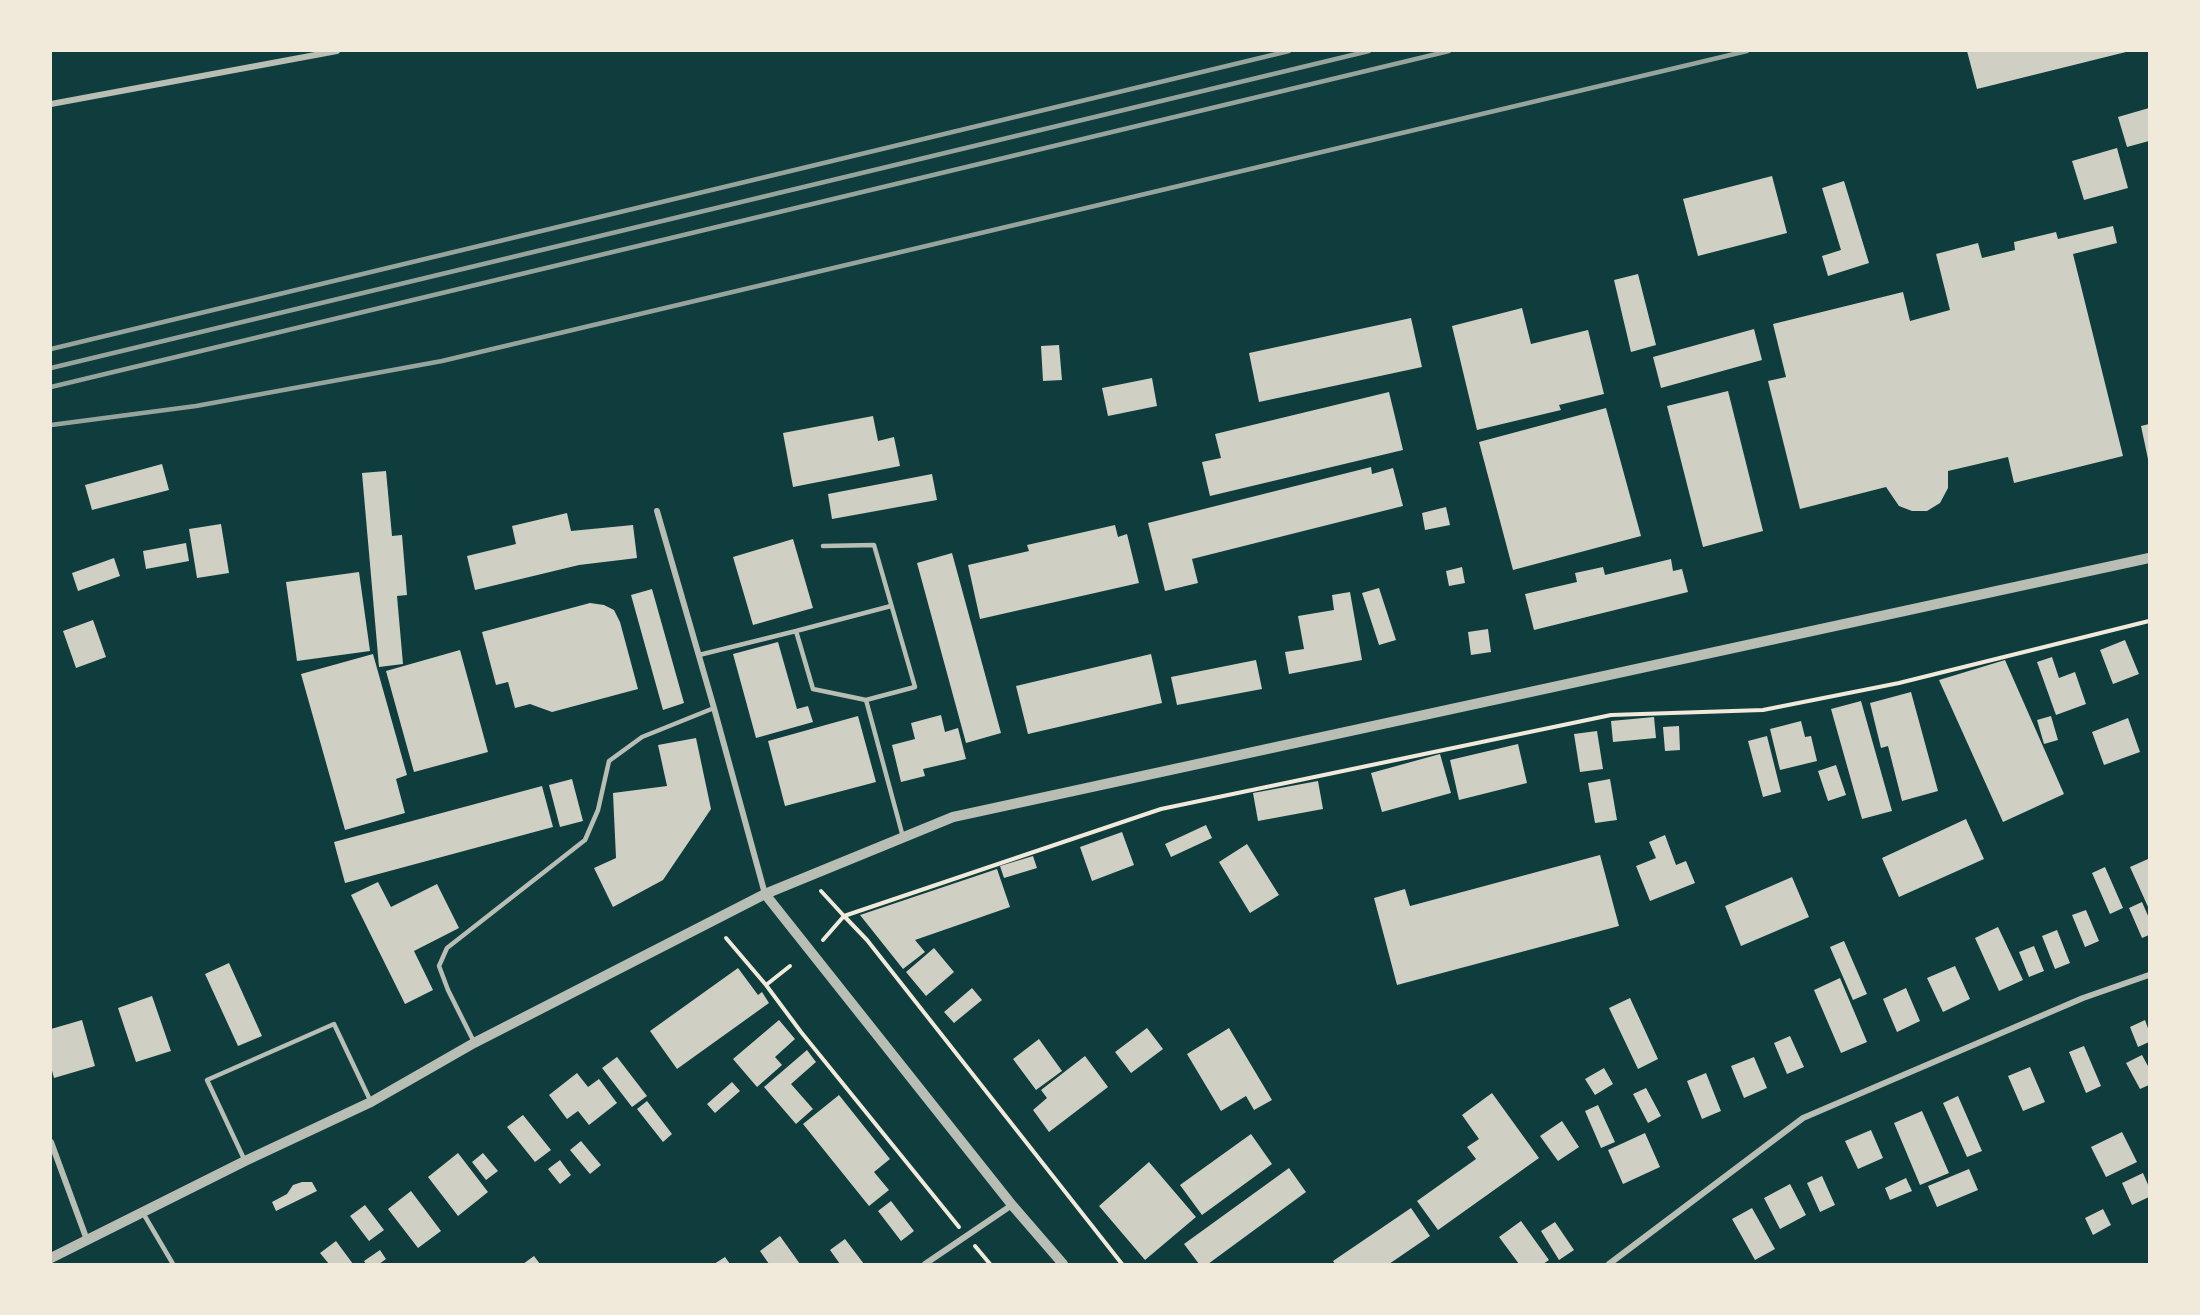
<!DOCTYPE html>
<style>
body{margin:0}
#map{position:relative;width:2200px;height:1315px;overflow:hidden;background:#0f3d3e;font-family:"Nunito Sans",sans-serif}
canvas{display:block}
.frame{position:absolute;inset:0;border:52px solid #f1e9da;pointer-events:none}
</style>
<div id="map">
<canvas width="2200" height="1315"></canvas>
<div class="frame"></div>
</div>
<script>
const ctx = document.querySelector('canvas').getContext('2d');
ctx.lineJoin = 'round';
function paint(path, color) { ctx.fillStyle = color; ctx.fill(path, 'evenodd'); }
function stroke(path, color, width, dash) { ctx.strokeStyle = color; ctx.lineWidth = width; ctx.lineCap = dash ? 'butt' : 'round'; ctx.setLineDash(dash || []); ctx.stroke(path); }
const building = new Path2D(`
 M1967,51H2126V52L1977,89Z
 M2149,108V141L2127,147L2118,117Z
 M2117,148L2128,188L2084,200L2072,161Z
 M1772,176L1787,233L1698,256L1683,199Z
 M1844,181L1869,263L1828,276L1822,256L1841,250L1822,188Z
 M2113,226L2117,243L2073,254L2123,456L2014,483L2008,457L1948,471V488L1940,503L1927,511H1912L1899,506L1886,487L1800,509L1768,381L1786,377L1773,324L1903,292L1910,321L1950,310L1936,254L1978,243L1982,258L2015,250L2014,242L2056,232L2058,239Z
 M1638,274L1656,345L1631,352L1614,280Z
 M1522,308L1531,344L1588,330L1604,394L1559,405L1561,410L1477,430L1452,326Z
 M1411,318L1422,367L1259,402L1249,353Z
 M1754,329L1762,360L1661,388L1653,357Z
 M1059,345L1062,380L1043,381L1041,346Z
 M1152,378L1157,406L1108,416L1102,388Z
 M1728,391L1763,531L1703,547L1667,406Z
 M1389,392L1403,450L1210,496L1202,462L1221,458L1215,434Z
 M1606,408L1641,536L1513,570L1479,442Z
 M873,416L878,441L894,437L900,466L793,487L783,433Z
 M2149,424V459H2148L2141,426Z
 M162,464L169,490L92,510L85,485Z
 M1371,467L1372,474L1393,468L1403,506L1192,559L1198,583L1165,591L1148,523Z
 M386,471L392,536L402,535L407,595L397,596L403,664L379,667L362,473Z
 M932,474L937,500L832,519L828,494Z
 M1446,507L1450,525L1425,530L1422,513Z
 M567,513L571,531L633,525L637,558L579,565L475,590L467,556L516,544L512,526Z
 M221,524L229,573L197,578L189,529Z
 M1115,525L1118,537L1127,534L1139,583L980,619L968,565L1029,551L1027,545Z
 M793,539L813,608L753,625L733,557Z
 M186,543L189,561L146,569L143,551Z
 M952,553L1001,733L966,743L917,563Z
 M114,558L120,576L78,591L72,573Z
 M1671,559L1673,571L1682,569L1688,592L1534,630L1525,594L1577,582L1575,573L1603,567L1605,575Z
 M1462,567L1465,583L1449,586L1446,571Z
 M359,572L370,651L297,661L286,582Z
 M1379,588L1396,640L1379,645L1362,593Z
 M652,589L684,703L663,710L631,595Z
 M1350,592L1362,660L1289,674L1285,652L1304,649L1298,616L1334,610L1332,595Z
 M590,603L604,605L614,610L620,622L638,689L552,712L530,704L515,708L508,682L496,685L482,632Z
 M93,620L106,657L76,668L63,631Z
 M1488,629L1491,652L1471,655L1468,632Z
 M2125,640L2139,674L2113,684L2100,650Z
 M778,642L797,709L808,706L813,722L756,738L733,654Z
 M460,650L488,752L414,772L386,671Z
 M373,654L407,775L396,779L405,813L345,830L301,674Z
 M1151,654L1162,703L1028,734L1016,686Z
 M2052,657L2059,678L2075,672L2086,704L2056,715L2037,662Z
 M1256,660L1262,689L1177,705L1171,677Z
 M2005,660L2064,794L2003,822L1939,680Z
 M1911,692L1938,791L1902,801L1888,746L1881,748L1870,703Z
 M1861,701L1892,811L1862,819L1831,709Z
 M941,715L945,732L958,728L966,759L923,769L925,776L901,782L892,745L915,739L911,723Z
 M858,716L876,782L785,806L768,741Z
 M2051,716L2058,740L2044,744L2037,720Z
 M1654,717L1656,738L1613,742L1611,721Z
 M2128,718L2140,752L2104,765L2092,732Z
 M1801,721L1805,737L1811,736L1817,761L1780,770L1770,729Z
 M1679,726L1680,750L1665,751L1663,727Z
 M1597,731L1603,769L1580,772L1574,734Z
 M1767,736L1781,792L1763,797L1748,741Z
 M696,738L711,809L663,880L613,907L594,868L616,858L613,793L667,786L658,745Z
 M1518,744L1527,783L1459,800L1450,760Z
 M1440,754L1451,793L1382,812L1371,773Z
 M1836,765L1846,795L1828,801L1818,771Z
 M572,779L583,821L560,827L549,785Z
 M1610,779L1617,820L1595,823L1588,783Z
 M1318,781L1323,809L1258,821L1253,793Z
 M542,786L553,827L345,883L334,842Z
 M1966,819L1984,859L1899,897L1882,858Z
 M1206,825L1212,838L1171,857L1165,844Z
 M1122,832L1134,865L1092,881L1080,847Z
 M1665,835L1676,865L1686,861L1695,883L1650,901L1636,866L1656,858L1649,842Z
 M1247,844L1279,895L1250,913L1219,862Z
 M1600,855L1619,926L1397,985L1374,898L1405,889L1410,906Z
 M1033,856L1037,868L1004,878L1000,866Z
 M2148,859L2149,862V909L2130,867Z
 M2105,867L2123,908L2110,914L2092,873Z
 M997,869L1010,907L915,940L925,952L903,969L860,915Z
 M1792,877L1809,917L1741,946L1725,906Z
 M378,882L391,907L437,884L459,928L414,951L433,990L405,1004L351,895Z
 M2142,902L2149,918V935L2142,938L2129,908Z
 M2086,910L2099,941L2085,947L2072,915Z
 M1998,927L2023,980L1999,991L1975,938Z
 M2057,930L2070,963L2055,969L2042,936Z
 M1844,941L1867,994L1853,1000L1830,947Z
 M2034,946L2044,971L2029,977L2019,952Z
 M934,948L954,972L926,996L906,972Z
 M229,963L262,1036L238,1046L205,974Z
 M1955,966L1970,999L1943,1012L1927,978Z
 M738,968L758,995L762,992L769,1003L677,1069L650,1031Z
 M1840,978L1867,1042L1841,1053L1814,990Z
 M972,988L982,1000L954,1023L944,1012Z
 M1906,988L1920,1021L1897,1032L1883,999Z
 M152,996L171,1051L136,1062L118,1008Z
 M1630,998L1658,1059L1638,1069L1609,1008Z
 M82,1020L95,1066L54,1078L51,1067V1029Z
 M779,1020L795,1039L775,1057L782,1065L757,1087L733,1059Z
 M2145,1020L2149,1031V1042L2138,1047L2130,1027Z
 M1147,1028L1163,1049L1131,1073L1115,1052Z
 M1229,1028L1272,1100L1254,1110L1246,1096L1221,1111L1187,1054Z
 M1790,1036L1804,1067L1787,1074L1774,1043Z
 M1039,1039L1062,1071L1036,1090L1013,1059Z
 M2084,1046L2101,1086L2086,1093L2069,1052Z
 M807,1050L816,1062L791,1084L813,1109L796,1124L764,1087Z
 M2142,1055L2149,1068V1085L2140,1089L2126,1063Z
 M1085,1056L1108,1087L1049,1132L1033,1110L1047,1098L1041,1090Z
 M617,1057L647,1096L632,1107L602,1068Z
 M1754,1057L1767,1088L1744,1098L1731,1066Z
 M2030,1067L2045,1102L2023,1111L2008,1076Z
 M1604,1068L1613,1084L1595,1095L1585,1079Z
 M577,1073L588,1087L599,1079L617,1103L589,1125L578,1111L567,1119L549,1095Z
 M1706,1073L1721,1111L1702,1119L1687,1081Z
 M732,1082L740,1091L715,1113L707,1104Z
 M1646,1088L1661,1116L1648,1123L1633,1094Z
 M1492,1093L1539,1158L1438,1230L1417,1201L1476,1159L1467,1147L1479,1139L1462,1115Z
 M839,1095L890,1159L874,1172L889,1190L869,1206L803,1124Z
 M1958,1096L1982,1151L1967,1157L1943,1103Z
 M647,1101L672,1134L663,1142L637,1109Z
 M1598,1105L1615,1142L1601,1148L1585,1111Z
 M1922,1111L1949,1173L1920,1185L1894,1123Z
 M523,1115L551,1150L535,1162L507,1127Z
 M1562,1121L1579,1147L1558,1161L1540,1136Z
 M1871,1130L1883,1158L1858,1169L1845,1141Z
 M2122,1132L2137,1162L2106,1177L2091,1147Z
 M1645,1133L1660,1167L1623,1184L1608,1150Z
 M1251,1134L1272,1164L1202,1215L1180,1185Z
 M581,1141L601,1165L590,1174L570,1150Z
 M458,1153L488,1192L458,1216L428,1177Z
 M483,1153L498,1171L486,1180L472,1162Z
 M560,1160L571,1175L560,1184L548,1169Z
 M1149,1162L1196,1217L1145,1260L1099,1206Z
 M1289,1168L1306,1192L1208,1264H1199L1184,1244Z
 M1969,1169L1978,1190L1937,1207L1928,1186Z
 M2143,1173L2149,1187V1197L2132,1205L2122,1183Z
 M1822,1176L1835,1205L1820,1212L1807,1183Z
 M1906,1178L1912,1191L1890,1200L1885,1188Z
 M302,1182H312L317,1191L276,1211L272,1202L287,1194L293,1185Z
 M1790,1184L1806,1215L1780,1229L1764,1198Z
 M411,1191L441,1231L418,1248L388,1209Z
 M891,1201L914,1231L901,1241L878,1211Z
 M365,1205L384,1230L369,1241L350,1216Z
 M1411,1208L1430,1236L1389,1264H1335L1333,1261Z
 M1752,1208L1775,1249L1755,1260L1732,1219Z
 M2103,1209L2111,1225L2093,1235L2085,1218Z
 M1521,1221L1549,1260L1543,1264H1519L1499,1237Z
 M1555,1222L1574,1250L1559,1260L1541,1231Z
 M780,1236L800,1264H769L760,1251Z
 M845,1239L864,1264H840L830,1250Z
 M336,1241L353,1264H329L320,1253Z
 M380,1250L386,1259L379,1264H366L364,1261Z
 M534,1256L540,1264H523Z
 M725,1257L730,1264H714Z`);
const path = new Path2D(`
 M821,891L844,916L823,940
 M726,938L766,985
 M790,966L766,985L801,1032L959,1227
 M975,1246L990,1264
 M1122,1264L867,940L844,916L1161,809L1611,715L1763,710L1899,683L2149,621`);
const service = new Path2D(`
 M796,631L891,606
 M699,655L796,631L813,689L866,700L915,687L874,545L823,546
 M866,700L903,837
 M474,1042L448,990L439,966L447,948L585,840L598,810L609,761L642,737L714,708
 M245,1161L207,1080L334,1024L371,1102
 M143,1213L173,1264`);
const minor = new Path2D(`
 M51,104L337,51
 M657,511L714,708L765,894
 M51,1142L87,1240
 M925,1264L1012,1205
 M1609,1264L1803,1118L2083,998L2149,975`);
const tertiary = new Path2D(`
 M765,894L1012,1205L1063,1264
 M51,1258L245,1161L371,1102L474,1043L765,894L953,817L2149,558`);
const rail = new Path2D(`
 M51,349L1289,51
 M51,368L1369,51
 M51,387L1449,51
 M51,425L196,406L442,361L1747,51`);
paint(building, '#cfcfc3');
stroke(path, '#f1e9da', 4);
stroke(service, '#b8beb3', 4.5);
stroke(minor, '#b8beb3', 6);
stroke(tertiary, '#b8beb3', 10);
stroke(rail, '#97a49c', 4.5);
</script>
